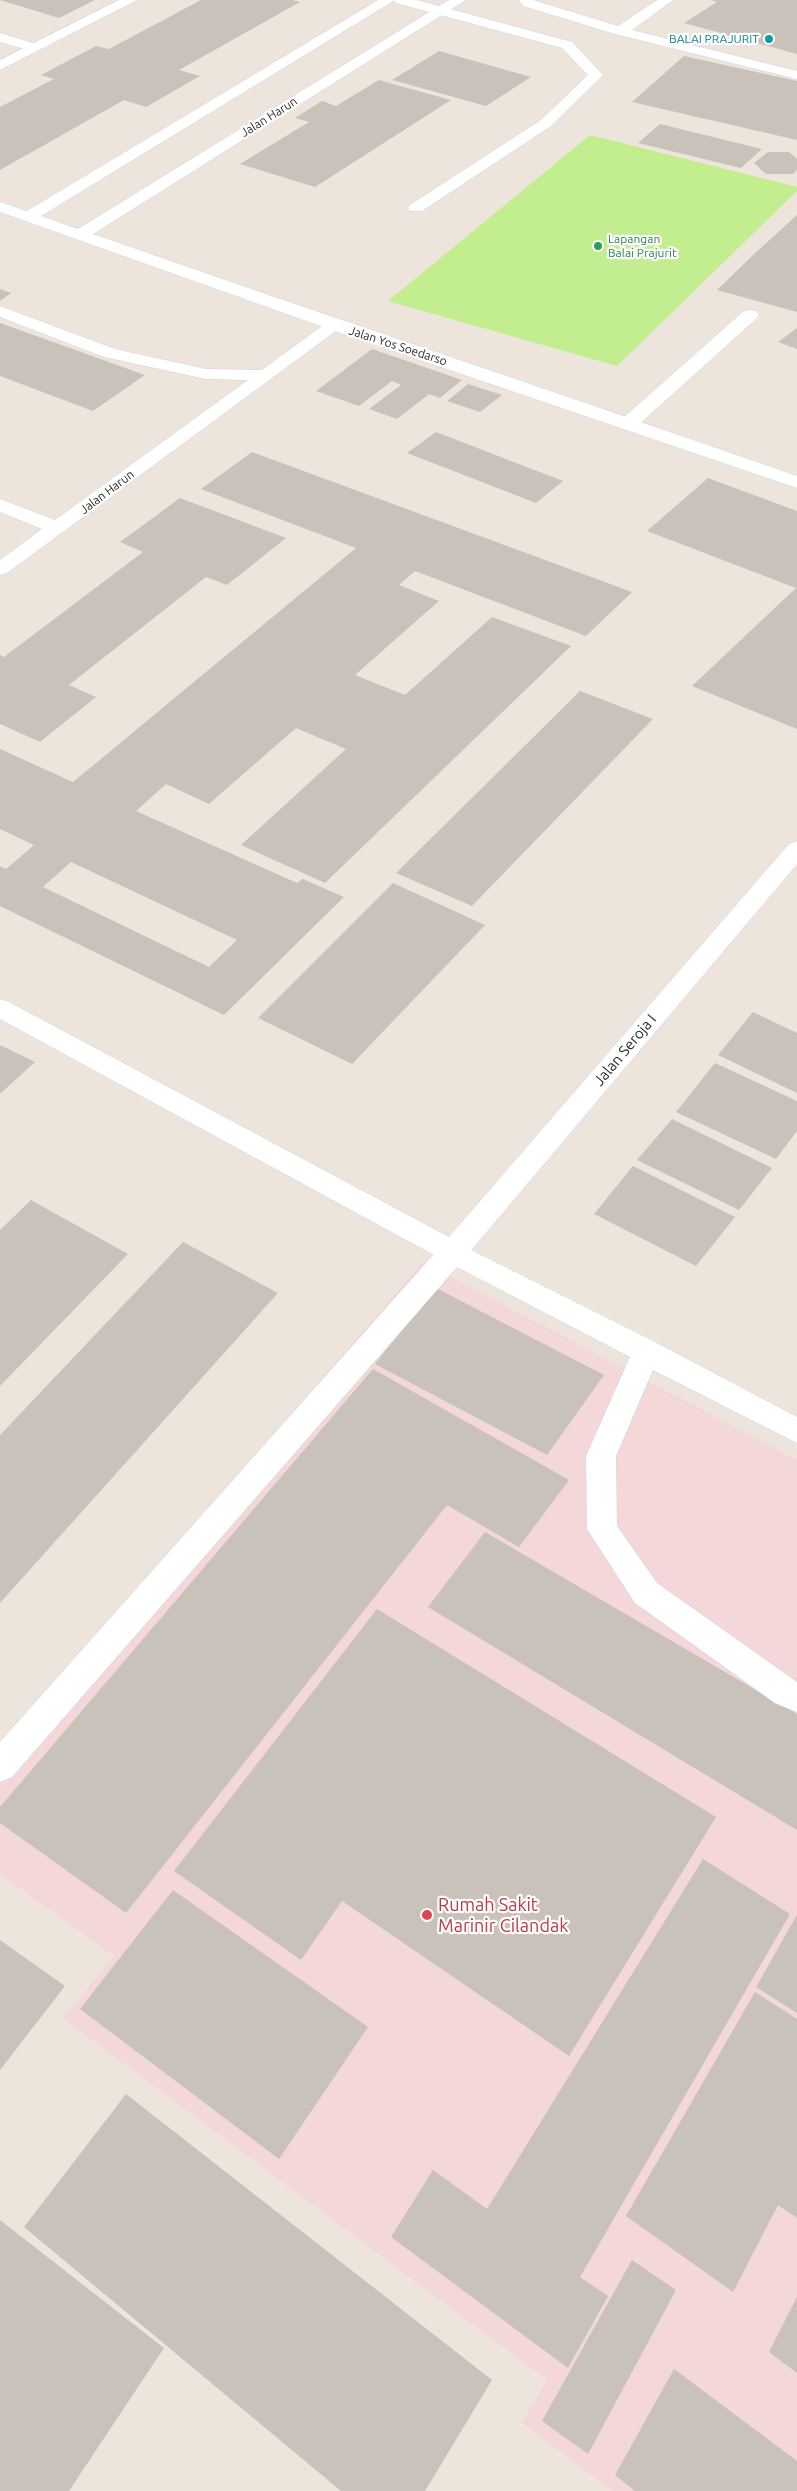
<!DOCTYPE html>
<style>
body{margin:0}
canvas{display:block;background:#ede5db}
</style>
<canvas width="797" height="2491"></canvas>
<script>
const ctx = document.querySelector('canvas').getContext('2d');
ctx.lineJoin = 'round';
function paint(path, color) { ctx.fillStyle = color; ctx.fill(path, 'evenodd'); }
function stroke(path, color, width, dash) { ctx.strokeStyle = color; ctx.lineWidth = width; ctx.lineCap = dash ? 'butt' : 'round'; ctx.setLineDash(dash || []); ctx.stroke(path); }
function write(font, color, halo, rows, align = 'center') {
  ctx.font = font + ' Ubuntu,sans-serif'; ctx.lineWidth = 4.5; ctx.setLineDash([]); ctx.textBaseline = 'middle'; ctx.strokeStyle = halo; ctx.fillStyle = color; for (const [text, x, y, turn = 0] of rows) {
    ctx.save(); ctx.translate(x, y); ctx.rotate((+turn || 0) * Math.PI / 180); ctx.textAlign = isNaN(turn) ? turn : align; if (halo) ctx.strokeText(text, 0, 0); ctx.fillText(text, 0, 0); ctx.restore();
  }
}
const medical = new Path2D(`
 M423,1262L797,1460V2491H612L522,2423L547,2380L63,2018L114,1956L0,1874V1750Z`);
const pitch = new Path2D(`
 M590,135L797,187V191L617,366L388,301Z`);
const building = new Path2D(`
 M0,0H95L59,18Z
 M201,0H292L300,2L179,70L200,76L146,107L124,100L0,170V107L54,79L41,75L96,46L109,49Z
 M711,0H797V54L684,23L717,2Z
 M439,51L531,77L486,106L392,80Z
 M684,56L797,81V140L632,102Z
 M379,80L451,100L315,187L240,164L309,122L295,118L322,101L336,106Z
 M660,124L762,149L741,168L638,143Z
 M768,152H789L797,159V170L793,174H766L754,163Z
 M797,215V312L717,290L753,255Z
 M0,289L11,293L0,301Z
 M0,323L145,375L93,411L0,376Z
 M797,328V349L778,342Z
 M372,349L462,380L440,398L429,394L397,419L369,409L401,385L392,381L359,406L316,391Z
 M468,384L502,395L480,412L447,401Z
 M436,432L563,481L536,503L407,453Z
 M252,452L632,592L586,636L415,571L399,585L439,601L355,675L405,695L492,617L571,646L325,883L241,845L346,749L296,728L209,804L166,784L136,811L297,883L303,879L344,897L224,1015L0,906V866L6,869L34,845L0,829V749L73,782L356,548L201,489ZM71,862L237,940L209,967L43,887Z
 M708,478L797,511V729L692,686L796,588L647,531Z
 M180,498L286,538L227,585L206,577L69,685L96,697L40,742L0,724V655L4,657L143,552L120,542Z
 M580,691L653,719L472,906L396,873Z
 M393,883L485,925L352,1064L258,1018Z
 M753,1012L797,1033V1093L718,1055Z
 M0,1045L35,1062L0,1094Z
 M715,1063L797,1101V1131L776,1159L676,1112Z
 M672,1119L772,1168L739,1210L637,1160Z
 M633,1166L735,1217L696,1266L594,1214Z
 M31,1200L128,1254L0,1386V1230Z
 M183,1242L278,1293L0,1603V1435Z
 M436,1288L604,1375L547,1455L375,1364Z
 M373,1369L569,1480L519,1547L447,1505L126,1913L0,1823V1807Z
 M485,1532L797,1714V1830L428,1607Z
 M377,1609L716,1817L569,2056L342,1901L301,1960L174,1871Z
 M703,1859L790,1914L580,2277L608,2296L568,2368L391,2237L433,2170L487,2209Z
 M173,1890L368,2027L279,2159L80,2009Z
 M797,1915V2013L756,1987Z
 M0,1940L65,1986L0,2070Z
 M755,1992L797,2019V2218L778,2205L733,2292L626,2216Z
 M126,2094L492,2380L425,2491H341L24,2227Z
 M0,2220L164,2348L69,2491H0Z
 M632,2260L676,2290L588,2454L542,2421Z
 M797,2297V2373L769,2352Z
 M674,2369L797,2461V2491H635L615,2475Z`);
const lane = new Path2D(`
 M119,0H137L0,70V60Z
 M394,0H417L572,42L603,75L551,126L422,211H410L408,208L410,205L541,120L588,75L562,48L396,3Z
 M519,0H533L618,26L657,0H673L632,30L797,71V79L615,34L523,6Z
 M0,306L115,349L206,369L262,370L329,321H341L344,325L7,573L0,575V560L42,529L0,512V499L55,520L248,380L206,379L104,357L0,317Z
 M750,310L756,311L759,315L756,319L636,427H622L620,423L622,419L744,311Z
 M453,1241L657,1343L797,1417V1443L653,1370L616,1456L617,1526L657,1583L797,1682V1712L775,1703L635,1603L587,1529L586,1456L630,1357L457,1267L12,1777L0,1782V1742L443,1244Z`);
const street = new Path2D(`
 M378,0H395L41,216L78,229L449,0H466L93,234C327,316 563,394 797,476V488L329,329L0,212V202L27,211Z
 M0,33L40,45L42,48L35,52L0,42Z
 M797,841V864L463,1260L453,1263L443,1260L0,1019V999L9,1002L449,1237L789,844Z`);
const markers = [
 [769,39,5,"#0f9aa8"],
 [598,246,5,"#2e9e5b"],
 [427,1915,6,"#e0444e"]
];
const farCulturenames = [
 ["BALAI PRAJURIT",759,39]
];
const farStreetnames = [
 ["Jalan Harun",269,117,-32],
 ["Jalan Yos Soedarso",398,346,18],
 ["Jalan Harun",107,492,-37]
];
const farLeisurenames = [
 ["Lapangan",608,239],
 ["Balai Prajurit",608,253]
];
const streetNames = [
 ["Jalan Seroja I",625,1050,-50]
];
const nearHealthnames = [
 ["Rumah Sakit",438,1905],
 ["Marinir Cilandak",438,1926]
];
paint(medical, '#f4d7d8');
paint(pitch, '#c3ee8f');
paint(building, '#c8c2ba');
stroke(lane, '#d0d3e3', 1);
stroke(street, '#d0d3e3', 1);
paint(lane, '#fff');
paint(street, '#fff');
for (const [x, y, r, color] of markers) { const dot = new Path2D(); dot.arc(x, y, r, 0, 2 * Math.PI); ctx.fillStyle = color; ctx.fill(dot); stroke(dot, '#fff', 2); }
write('12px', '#0d838f', '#fff', farCulturenames, 'right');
write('12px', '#2a2a2a', '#fff', farStreetnames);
write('12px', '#27864d', '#fff', farLeisurenames, 'left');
write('15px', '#2a2a2a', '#fff', streetNames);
write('18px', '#be3a42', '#fff', nearHealthnames, 'left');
</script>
